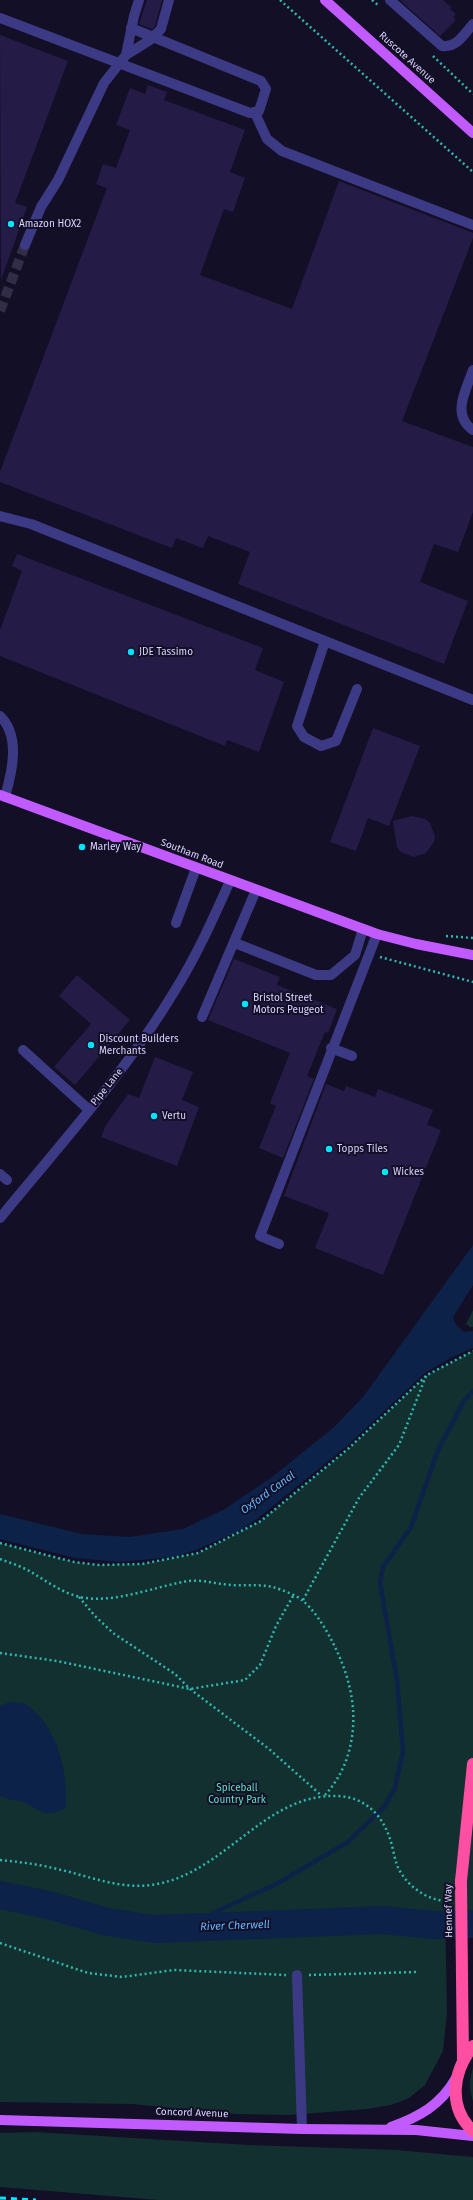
<!DOCTYPE html>
<style>
body{margin:0}
canvas{display:block;background:#130f26}
</style>
<canvas width="473" height="2200"></canvas>
<script>
const ctx = document.querySelector('canvas').getContext('2d');
ctx.lineJoin = 'round';
function paint(path, color) { ctx.fillStyle = color; ctx.fill(path, 'evenodd'); }
function stroke(path, color, width, dash) { ctx.strokeStyle = color; ctx.lineWidth = width; ctx.lineCap = dash ? 'butt' : 'round'; ctx.setLineDash(dash || []); ctx.stroke(path); }
function write(font, color, halo, rows, align = 'center') {
  ctx.font = font + ' "Fira Sans",sans-serif'; ctx.lineWidth = 4; ctx.setLineDash([]); ctx.textBaseline = 'middle'; ctx.strokeStyle = halo; ctx.fillStyle = color; for (const [text, x, y, turn = 0] of rows) {
    ctx.save(); ctx.translate(x, y); ctx.rotate((+turn || 0) * Math.PI / 180); ctx.textAlign = isNaN(turn) ? turn : align; if (halo) ctx.strokeText(text, 0, 0); ctx.fillText(text, 0, 0); ctx.restore();
  }
}
const green = new Path2D(`
 M473,1310V1327H470L466,1324Z
 M473,1351V1911L445,1912L447,2012L443,2051L425,2085L409,2098L391,2105L367,2109L289,2115L237,2114L132,2104L0,2102V1543L74,1562L99,1565L142,1564L198,1553L261,1521L349,1448L427,1375Z
 M473,2068V2101C469,2089 469,2080 473,2068Z
 M34,2132L249,2145L397,2150L473,2157V2200H159L0,2187V2133Z`);
const water = new Path2D(`
 M473,1245V1285L453,1317C455,1325 458,1327 465,1332L473,1331V1348L452,1357L425,1373L348,1445L258,1518L241,1530L196,1550L173,1557L120,1562L75,1558L0,1539V1514L82,1534L129,1537L183,1529L225,1509L272,1477L333,1428L363,1397Z
 M9,1702C14,1702 23,1702 27,1705C58,1727 68,1772 66,1808C37,1821 43,1807 19,1801C12,1799 6,1800 0,1796V1706Z`);
const stream = new Path2D(`
 M196,1927L215,1912L278,1883L348,1842L384,1807L395,1788L403,1751L397,1680L380,1583L383,1567L411,1527L438,1450L464,1401L473,1391`);
const river = new Path2D(`
 M0,1895L48,1905L108,1922L154,1929L383,1920L433,1925L473,1924`);
const building = new Path2D(`
 M147,0H162L155,26L152,29L139,24Z
 M400,0H443L451,7L450,9L456,14L453,17L456,20L440,36Z
 M0,35L68,61L15,203L27,207L1,280Z
 M148,85L167,92L164,100L245,130L230,172L245,178L233,212L224,209L200,275L292,309L339,181L473,233V238L402,421L473,447V512L458,552L434,544L420,582L468,601L444,664L238,584L250,552L208,536L203,548L176,538L172,548L0,482V472L107,188L96,184L103,164L116,168L130,130L116,125L130,88L145,94Z
 M17,554L263,648L255,670L284,682L259,752L227,740L225,746L0,656V630L22,571L12,566Z
 M373,728L420,746L389,826L368,818L356,851L330,842Z
 M412,816L425,819L430,823L435,836L434,842L426,853L414,857L401,852L397,847L393,821Z
 M234,959L280,977L277,985L337,1009L328,1033L325,1032L307,1076L314,1079L283,1158L259,1148L276,1106L270,1103L290,1053L208,1020Z
 M77,975L130,1020L75,1085L54,1067L91,1024L59,996Z
 M155,1057L193,1072L182,1100L199,1107L177,1166L101,1137L106,1125L128,1094L139,1098Z
 M326,1084L344,1091L346,1086L375,1097L378,1089L433,1110L427,1125L441,1130L383,1275L315,1248L329,1213L284,1196Z`);
const minorTunnel = new Path2D(`
 M0,311L25,245`);
const path = new Path2D(`
 M280,0L473,172
 M372,0L378,5
 M433,56L473,94
 M446,936L473,938
 M380,957L473,982
 M0,1543L74,1562L99,1565L142,1564L198,1553L261,1521L349,1448L427,1375L473,1351
 M0,1559C10,1563 21,1566 31,1572C48,1582 65,1595 85,1598C118,1602 151,1588 183,1582C199,1578 214,1584 231,1585C245,1586 259,1584 273,1587C282,1590 297,1595 303,1601C322,1616 344,1661 349,1685C359,1723 352,1766 325,1795
 M79,1597L95,1616L113,1633L175,1674L190,1689L269,1749L322,1796
 M303,1600L359,1498L399,1445L426,1376
 M0,1653L57,1661L190,1689L245,1680L260,1665L276,1626L293,1596
 M0,1860C19,1862 38,1864 57,1869C90,1876 122,1891 157,1884C227,1871 265,1793 338,1796C364,1797 382,1814 390,1839C393,1847 394,1857 397,1865C405,1885 427,1901 448,1901
 M0,1943L88,1973L122,1977L174,1970L286,1975
 M309,1975L416,1972`);
const minor = new Path2D(`
 M390,0L442,46C457,48 464,34 473,24
 M0,18L250,113L259,111L266,89L261,81L131,28
 M126,55L134,16L139,0
 M255,113L267,139L282,151L473,225
 M25,245L41,207L58,180L104,83L126,55L150,40L161,29L169,0
 M473,370C466,390 451,415 473,430
 M0,516L31,524L473,700
 M325,641L297,726L304,737L321,746L336,741L357,689
 M0,716C21,736 12,772 5,797
 M176,923L196,868
 M235,943L316,975H331L355,955L363,929
 M202,1017L256,890
 M331,1048L352,1056
 M23,1050L88,1109
 M0,1174L7,1180
 M0,1218C60,1145 125,1073 174,992C196,957 213,919 230,881
 M279,1244L260,1236L377,934
 M297,1975L302,2129`);
const major = new Path2D(`
 M325,0L473,133
 M0,795L377,934L416,944L473,955
 M0,2120L302,2129L416,2130L473,2136
 M391,2127C419,2117 441,2105 456,2078`);
const highway = new Path2D(`
 M461,1881L473,1764
 M462,1977L463,2059
 M473,2046C453,2071 447,2107 473,2131`);
const rail = new Path2D(`
 M0,2198L36,2200`);
const highwayBridge = new Path2D(`
 M461,1881L462,1977`);
const markers = [
 [11,224,4,"#00e5ff"],
 [131,652,4,"#00e5ff"],
 [82,847,4,"#00e5ff"],
 [245,1004,4,"#00e5ff"],
 [91,1045,4,"#00e5ff"],
 [154,1116,4,"#00e5ff"],
 [329,1149,4,"#00e5ff"],
 [385,1172,4,"#00e5ff"]
];
const streetNames = [
 ["Ruscote Avenue",407,58,42],
 ["Southam Road",192,854,21],
 ["Pipe Lane",107,1087,-51],
 ["Hennef Way",449,1911,-91],
 ["Concord Avenue",192,2113,2]
];
const poiNames = [
 ["Amazon HOX2",19,224],
 ["JDE Tassimo",139,652],
 ["Marley Way",90,847],
 ["Bristol Street",253,998],
 ["Motors Peugeot",253,1010],
 ["Discount Builders",99,1039],
 ["Merchants",99,1051],
 ["Vertu",162,1116],
 ["Topps Tiles",337,1149],
 ["Wickes",393,1172]
];
const parkNames = [
 ["Spiceball",237,1788],
 ["Country Park",237,1800]
];
const waterNames = [
 ["Oxford Canal",268,1493,-36],
 ["River Cherwell",235,1926,-2]
];
paint(green, '#12302f');
paint(water, '#0c2248');
stroke(stream, '#0c2248', 4.5);
stroke(river, '#0c2248', 28);
paint(building, '#241b47');
stroke(minorTunnel, '#312d47', 10, [10, 5]);
stroke(path, '#2fb8b0', 2.5, [2, 3]);
stroke(minor, '#3d3a85', 10);
stroke(major, '#c25bff', 10);
stroke(highway, '#ff4fa3', 12);
stroke(rail, '#00e5ff', 3, [6, 5]);
stroke(highwayBridge, '#ff4fa3', 12);
for (const [x, y, r, color] of markers) { const dot = new Path2D(); dot.arc(x, y, r, 0, 2 * Math.PI); ctx.fillStyle = color; ctx.fill(dot); stroke(dot, '#130f26', 1.5); }
write('10px', '#d9d4ff', '#130f26', streetNames);
write('10px', '#d9d4ff', '#130f26', poiNames, 'left');
write('10px', '#5fe0c0', '#130f26', parkNames);
write('italic 11px', '#62b6ff', '#130f26', waterNames);
</script>
